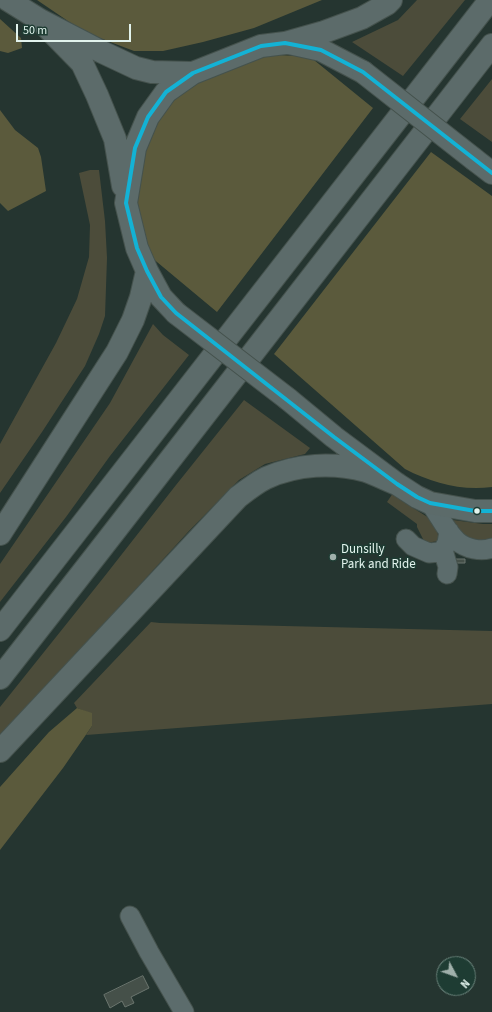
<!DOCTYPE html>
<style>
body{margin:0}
#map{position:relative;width:492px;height:1012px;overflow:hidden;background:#253530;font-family:"Source Sans 3",sans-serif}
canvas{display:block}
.north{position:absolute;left:436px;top:956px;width:40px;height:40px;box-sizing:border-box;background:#1e3c33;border:1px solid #6c857d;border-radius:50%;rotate:131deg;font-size:11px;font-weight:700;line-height:16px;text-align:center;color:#e2f3ed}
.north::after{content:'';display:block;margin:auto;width:14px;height:18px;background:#a0b0ab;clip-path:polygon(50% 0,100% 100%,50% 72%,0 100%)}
.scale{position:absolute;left:16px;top:24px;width:115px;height:18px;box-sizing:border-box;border:2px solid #e2f3ed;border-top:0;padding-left:5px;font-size:12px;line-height:14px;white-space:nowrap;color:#e2f3ed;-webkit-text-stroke:3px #1e3c33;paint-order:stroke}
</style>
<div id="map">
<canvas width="492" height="1012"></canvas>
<div class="north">N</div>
<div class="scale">50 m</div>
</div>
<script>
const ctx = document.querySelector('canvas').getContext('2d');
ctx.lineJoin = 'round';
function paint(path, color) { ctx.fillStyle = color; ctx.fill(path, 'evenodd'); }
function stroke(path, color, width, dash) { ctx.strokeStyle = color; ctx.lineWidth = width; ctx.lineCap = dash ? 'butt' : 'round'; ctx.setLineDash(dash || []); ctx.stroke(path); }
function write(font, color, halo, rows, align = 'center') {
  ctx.font = font + ' "Source Sans 3",sans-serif'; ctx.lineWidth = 3; ctx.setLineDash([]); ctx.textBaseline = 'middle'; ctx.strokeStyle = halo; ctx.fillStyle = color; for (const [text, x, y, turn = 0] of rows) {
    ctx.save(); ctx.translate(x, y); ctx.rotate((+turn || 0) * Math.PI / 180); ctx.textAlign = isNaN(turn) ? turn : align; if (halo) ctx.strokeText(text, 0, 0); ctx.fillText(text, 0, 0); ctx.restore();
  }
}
const green = new Path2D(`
 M417,0H465L403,76L352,42L398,20Z
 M492,79V142L460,119Z
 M90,170H99L105,221L107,258L105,316L99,334L85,366L42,432L0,493V444L56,343L77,299L89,257L90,225L79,173Z
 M153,324L163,335L189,355L110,456L66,517L0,602V564L110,403Z
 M244,400L310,448L305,454L265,464L239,480L188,532L61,671L0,735V707L104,577L176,485Z
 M393,493L402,501L429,518L437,529L439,541L425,543L417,527V524L387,502Z
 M453,520L483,524H492V539L486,541L475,542L462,533Z
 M151,622L160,623L492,631V704L86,735L92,726V714L77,708L74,703Z`);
const forest = new Path2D(`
 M37,0H322L254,28L203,42L163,51H134L84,32Z
 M0,19L21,38L22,48L8,53L0,51Z
 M279,55L297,56L314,60L373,108L217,312L151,257L145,240L137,206V188L143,153L158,121L168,107L180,94L194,82L243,59Z
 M0,110L15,130L38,148L41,157L46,191L8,211L0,203Z
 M431,152L492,196V487C461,491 432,483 405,469L274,354Z
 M77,708L92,713V726L63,768L0,850V787L49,732Z`);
const building = new Path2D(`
 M455,559H465V563H455Z
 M143,976L149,988L131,997L134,1003L125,1007L122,1001L110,1008L104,995Z`);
const minor = new Path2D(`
 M430,503C439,515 446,531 457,541C466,549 481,552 492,548
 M406,539L413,546L429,553L439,552L443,550L447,543L449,531
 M443,550L448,567L447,574
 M130,916L149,952L184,1012`);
const highway = new Path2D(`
 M8,0L40,20L102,52L136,68L152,72L193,73
 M40,20L82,63L97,95L115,139L123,186
 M289,43L321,50L363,72
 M475,160L492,173
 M176,313L161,297L147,271L137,248L126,203L135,148L148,117L166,92L193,73L261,46L285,43L324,32L362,18L387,4L391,0
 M288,399L334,437L397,484L417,497L430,503L475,511H492
 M0,534L117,352L133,320L141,297L147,271
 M0,630L490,0
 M0,678L100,550L492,45
 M0,751L238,497C247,490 256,483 266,478C297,464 333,462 366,471C377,475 387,480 397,484`);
const highwayBridge = new Path2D(`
 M363,72L475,160
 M176,313L288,399`);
const bus1 = new Path2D(`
 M492,173L363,72L321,50L285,43L261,46L193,73L166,92L148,117L135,148L126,203L137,248L147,271L161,297L176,313L334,437L397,484L417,497L430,503L475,511H492`);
const markers = [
 [477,511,3.5,"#e2f3ed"],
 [333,557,4,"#a0b0ab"]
];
const poiNames = [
 ["Dunsilly",341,550],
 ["Park and Ride",341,565]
];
paint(green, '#4c4c3a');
paint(forest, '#5b5a3c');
paint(building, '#455049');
stroke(building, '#6b756e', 1);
stroke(minor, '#45524d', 21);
stroke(highway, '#45524d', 24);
stroke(minor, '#5c6c6c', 19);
stroke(highway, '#5c6b6a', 22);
stroke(highwayBridge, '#45524d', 24, []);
stroke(highwayBridge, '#5c6b6a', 22);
stroke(bus1, '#13b2d5', 4);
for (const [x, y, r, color] of markers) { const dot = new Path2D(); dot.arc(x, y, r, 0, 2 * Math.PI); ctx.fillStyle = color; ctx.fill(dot); stroke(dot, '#1e3c33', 1.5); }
write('13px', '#e2f3ed', '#1e3c33', poiNames, 'left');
</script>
